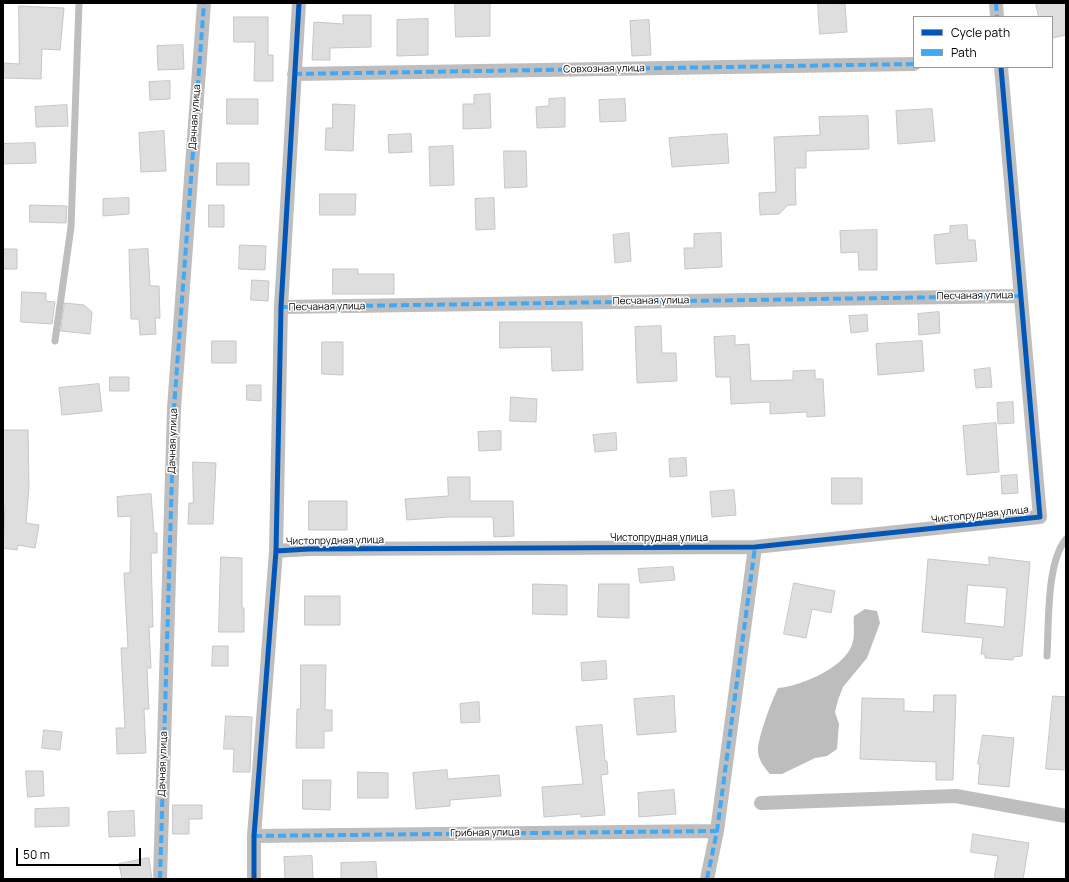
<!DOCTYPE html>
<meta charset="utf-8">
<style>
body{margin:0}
#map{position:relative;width:1069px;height:882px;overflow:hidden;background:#fff;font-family:Manrope,sans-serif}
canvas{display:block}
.frame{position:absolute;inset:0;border:4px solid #000;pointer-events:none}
.legend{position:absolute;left:913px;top:16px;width:140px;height:52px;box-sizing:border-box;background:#fff;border:1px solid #999;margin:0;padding:5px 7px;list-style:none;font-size:12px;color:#000}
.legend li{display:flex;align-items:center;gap:8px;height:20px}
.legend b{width:20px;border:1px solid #999}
.scale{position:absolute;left:16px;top:848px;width:125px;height:18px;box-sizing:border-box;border:2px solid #000;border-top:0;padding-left:5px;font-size:12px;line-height:14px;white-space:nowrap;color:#000;-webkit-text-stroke:3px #fff;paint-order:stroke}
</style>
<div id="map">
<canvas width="1069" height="882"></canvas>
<div class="frame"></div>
<ul class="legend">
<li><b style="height:5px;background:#0057b8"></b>Cycle path</li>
<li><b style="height:5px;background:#3fa9f5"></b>Path</li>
</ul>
<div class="scale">50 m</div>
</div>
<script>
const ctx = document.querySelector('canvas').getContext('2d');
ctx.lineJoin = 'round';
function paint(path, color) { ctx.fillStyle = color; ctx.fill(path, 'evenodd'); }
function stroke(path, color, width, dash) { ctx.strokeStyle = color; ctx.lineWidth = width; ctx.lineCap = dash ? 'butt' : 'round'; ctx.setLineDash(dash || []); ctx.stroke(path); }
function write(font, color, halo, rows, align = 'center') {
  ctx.font = font + ' Manrope,sans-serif'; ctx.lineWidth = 3; ctx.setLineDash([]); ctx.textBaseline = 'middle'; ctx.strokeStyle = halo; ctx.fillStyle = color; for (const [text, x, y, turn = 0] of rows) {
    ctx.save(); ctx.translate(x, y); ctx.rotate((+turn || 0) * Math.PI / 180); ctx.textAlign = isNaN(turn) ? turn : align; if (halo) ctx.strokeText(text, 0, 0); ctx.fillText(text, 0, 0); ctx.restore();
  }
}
const water = new Path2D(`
 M865,609L877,611L880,623L867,658L843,687L838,700L835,712L839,724L837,749L827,756L815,758L782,774H770C764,767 759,761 758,752C757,739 772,700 778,688C801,686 848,667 853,641C855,633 853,624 854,616Z`);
const building = new Path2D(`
 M455,3H490V36L456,37Z
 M818,3L845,4L847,32L820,34Z
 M1036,3H1066V35L1052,38V17H1039Z
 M19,6L64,8L60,50L42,49L41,79L3,78L4,63L19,64Z
 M343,15H371V47L330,48V60H312L314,22L343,24Z
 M234,17H268V55H273V81H254L255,42H234Z
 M428,19V55L397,56V20Z
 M649,20L651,55L632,56L630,21Z
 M183,45L184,69L158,70L157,46Z
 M170,81V99L150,100L149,82Z
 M490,94L491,128L463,129V104H474V95Z
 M565,98V127L537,128L536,107L549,106V99Z
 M227,99H258V124H227Z
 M625,99L626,121L600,122L599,100Z
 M333,104L355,105L353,151L325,150L326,128H332Z
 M67,105L68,126L36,127L35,107Z
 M932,109L935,141L898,144L896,111Z
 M868,116L869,149L806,151V168H795L796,205H788L779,214L760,215L759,193L776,192L774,137L820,135L819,117Z
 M164,131L166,171L141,172L139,133Z
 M411,134L412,152L389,153L388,135Z
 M727,134L729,163L672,167L669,138Z
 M35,143L36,163L3,164V144Z
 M453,146L454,185L430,186L429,147Z
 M504,151H526L527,187L505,188Z
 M217,163H249V185H217Z
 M320,194H356L355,215H320Z
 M129,198V214L103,216V199Z
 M494,198L495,229L476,230L475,199Z
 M30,205L67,206L66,223L30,222Z
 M209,205H224V227H209Z
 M967,225L968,240H975L977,261L936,264L934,235L950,233V226Z
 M877,230V270H859L858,252L841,253L840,231Z
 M629,233L631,261L615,263L613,235Z
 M721,233L722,267L685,269L684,248H694V234Z
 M240,245L266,246L265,270L239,269Z
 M3,249H17V269H3Z
 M148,249L150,286H159L160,318H155L156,334L140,335L139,319H131L129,250Z
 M333,269H358V274H394V294H333Z
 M252,280L269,281L268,301L251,300Z
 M22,292L46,293V301L55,302L52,324L21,322Z
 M65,303L84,305L92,312L90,334L61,331Z
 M939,312L940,333L919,335L918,314Z
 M867,315L868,331L851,333L849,316Z
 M500,322H582L583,370L552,371L551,347L500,348Z
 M661,326L662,353H676L677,381L637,383L635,327Z
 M735,336V345L749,344L751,381L793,380V371L815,370V379H823L825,416L807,417V412L770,414V402L731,404L730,377H716L714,337Z
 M212,341H236V363H212Z
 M922,341L924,371L878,375L876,344Z
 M322,342H343V375L322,374Z
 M990,368L992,387L976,388L974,370Z
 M110,377H129V391H110Z
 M99,384L102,411L62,415L59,388Z
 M247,385H261V401L247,400Z
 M511,397L537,399L536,422L510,421Z
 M1013,402L1014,423L998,424L997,403Z
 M996,423L999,472L967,475L963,426Z
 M3,430H28L29,487L26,523L39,525L35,548L18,545L17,550L3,548L5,507L3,506Z
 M501,431V450L479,451L478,432Z
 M616,433L617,450L595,452L593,435Z
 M686,458L687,476L670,477L669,459Z
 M193,462L216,463L213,524H188L189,503H193Z
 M1017,475L1018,493L1002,494L1001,476Z
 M448,477H470V501H513L514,536L494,537L493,517H449L407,520L405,499L448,496Z
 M832,478H862V504H832Z
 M734,490L736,515L712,517L710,492Z
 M151,494L154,533H157V553H151L153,627H149L151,668H147L149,709H144L146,753L117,754L116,728H125L121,648H128L124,573H130L131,516L118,517L117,497Z
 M309,501H347V530H309Z
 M221,557L242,558V608H244V632H219Z
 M989,557L1030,562L1022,656L1013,657V660L985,658V654H981L983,638L922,632L928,559L989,565ZM968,585L1007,588L1004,627L965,623Z
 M673,567L675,580L640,583L638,569Z
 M794,583L835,591L831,613L812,609L806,638L784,634Z
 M533,584L567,585V615L533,614Z
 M599,584H629V618L598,617Z
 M305,596H340V625H305Z
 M213,646H228V666H212Z
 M606,661L607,679L582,681L581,663Z
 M301,665H326L325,710H332V731H324V748H296L297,709H300Z
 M934,695H956L953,780H936V762L860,759L862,698L904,699V711L933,712Z
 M674,696L676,732L637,735L634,699Z
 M1053,696L1066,697V770L1046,769Z
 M479,702L480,722L461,723L460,704Z
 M226,716L252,717L250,772H233L234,749H224Z
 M602,725L605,761H607L608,774L601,775L605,815L581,817V814L544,817L542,787L583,784L576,727Z
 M44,730L62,732L60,750L42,748Z
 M983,735L1014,738L1009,787L978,784L980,764H978Z
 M447,770L448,779L499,775L501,796L450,800V806L416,809L413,773Z
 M26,771H43L44,796L28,797Z
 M358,772L388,773V798H358Z
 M303,780H331L330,810L303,809Z
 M674,790L676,814L639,817L638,793Z
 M173,805H202V819H189V834H173Z
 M69,808V826L35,827V809Z
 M134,811L135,836L109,837L108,812Z
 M973,834L1029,843L1023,879H994L998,856L971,852Z
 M312,856L313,879H285L284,857Z
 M149,858L152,879H122L119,864Z
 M376,862L377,879H341V863Z`);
const lane = new Path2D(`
 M55,341L71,227L79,3
 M1047,656C1049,625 1046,563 1066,539`);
const street = new Path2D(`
 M996,3L997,17
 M294,74L914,64
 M281,307L1021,296
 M276,551L309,549L755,547L1040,517L1001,67
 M761,803L956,796L1066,816
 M254,836L717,831
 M160,879L174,408L204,3
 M254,879V836L276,551L281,307L299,3
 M707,879L717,831L755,547`);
const quiet = new Path2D(`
 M996,3L997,17
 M294,74L914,64
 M281,307L1021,296
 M254,836L717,831
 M160,879L174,408L204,3
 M707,879L717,831L755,547`);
const cycleway = new Path2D(`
 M276,551L309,549L755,547L1040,517L1001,67
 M254,879V836L276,551L281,307L299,3`);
const streetNames = [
 ["Совхозная улица",604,69,-1],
 ["Дачная улица",195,117,-86],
 ["Песчаная улица",975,296,-1],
 ["Песчаная улица",651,301,-1],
 ["Песчаная улица",327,307,-1],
 ["Дачная улица",173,441,-88],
 ["Чистопрудная улица",980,515,-6],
 ["Чистопрудная улица",659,538],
 ["Чистопрудная улица",335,541,-1],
 ["Дачная улица",163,764,-88],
 ["Грибная улица",485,833,-1]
];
paint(water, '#bdbdbd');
paint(building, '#dedede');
stroke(building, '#c6c6c6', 1);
stroke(lane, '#bebebe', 7);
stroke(street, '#bebebe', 14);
stroke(quiet, '#3fa9f5', 4, [8, 4]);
stroke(cycleway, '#0057b8', 5);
write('10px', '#000', '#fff', streetNames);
</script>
